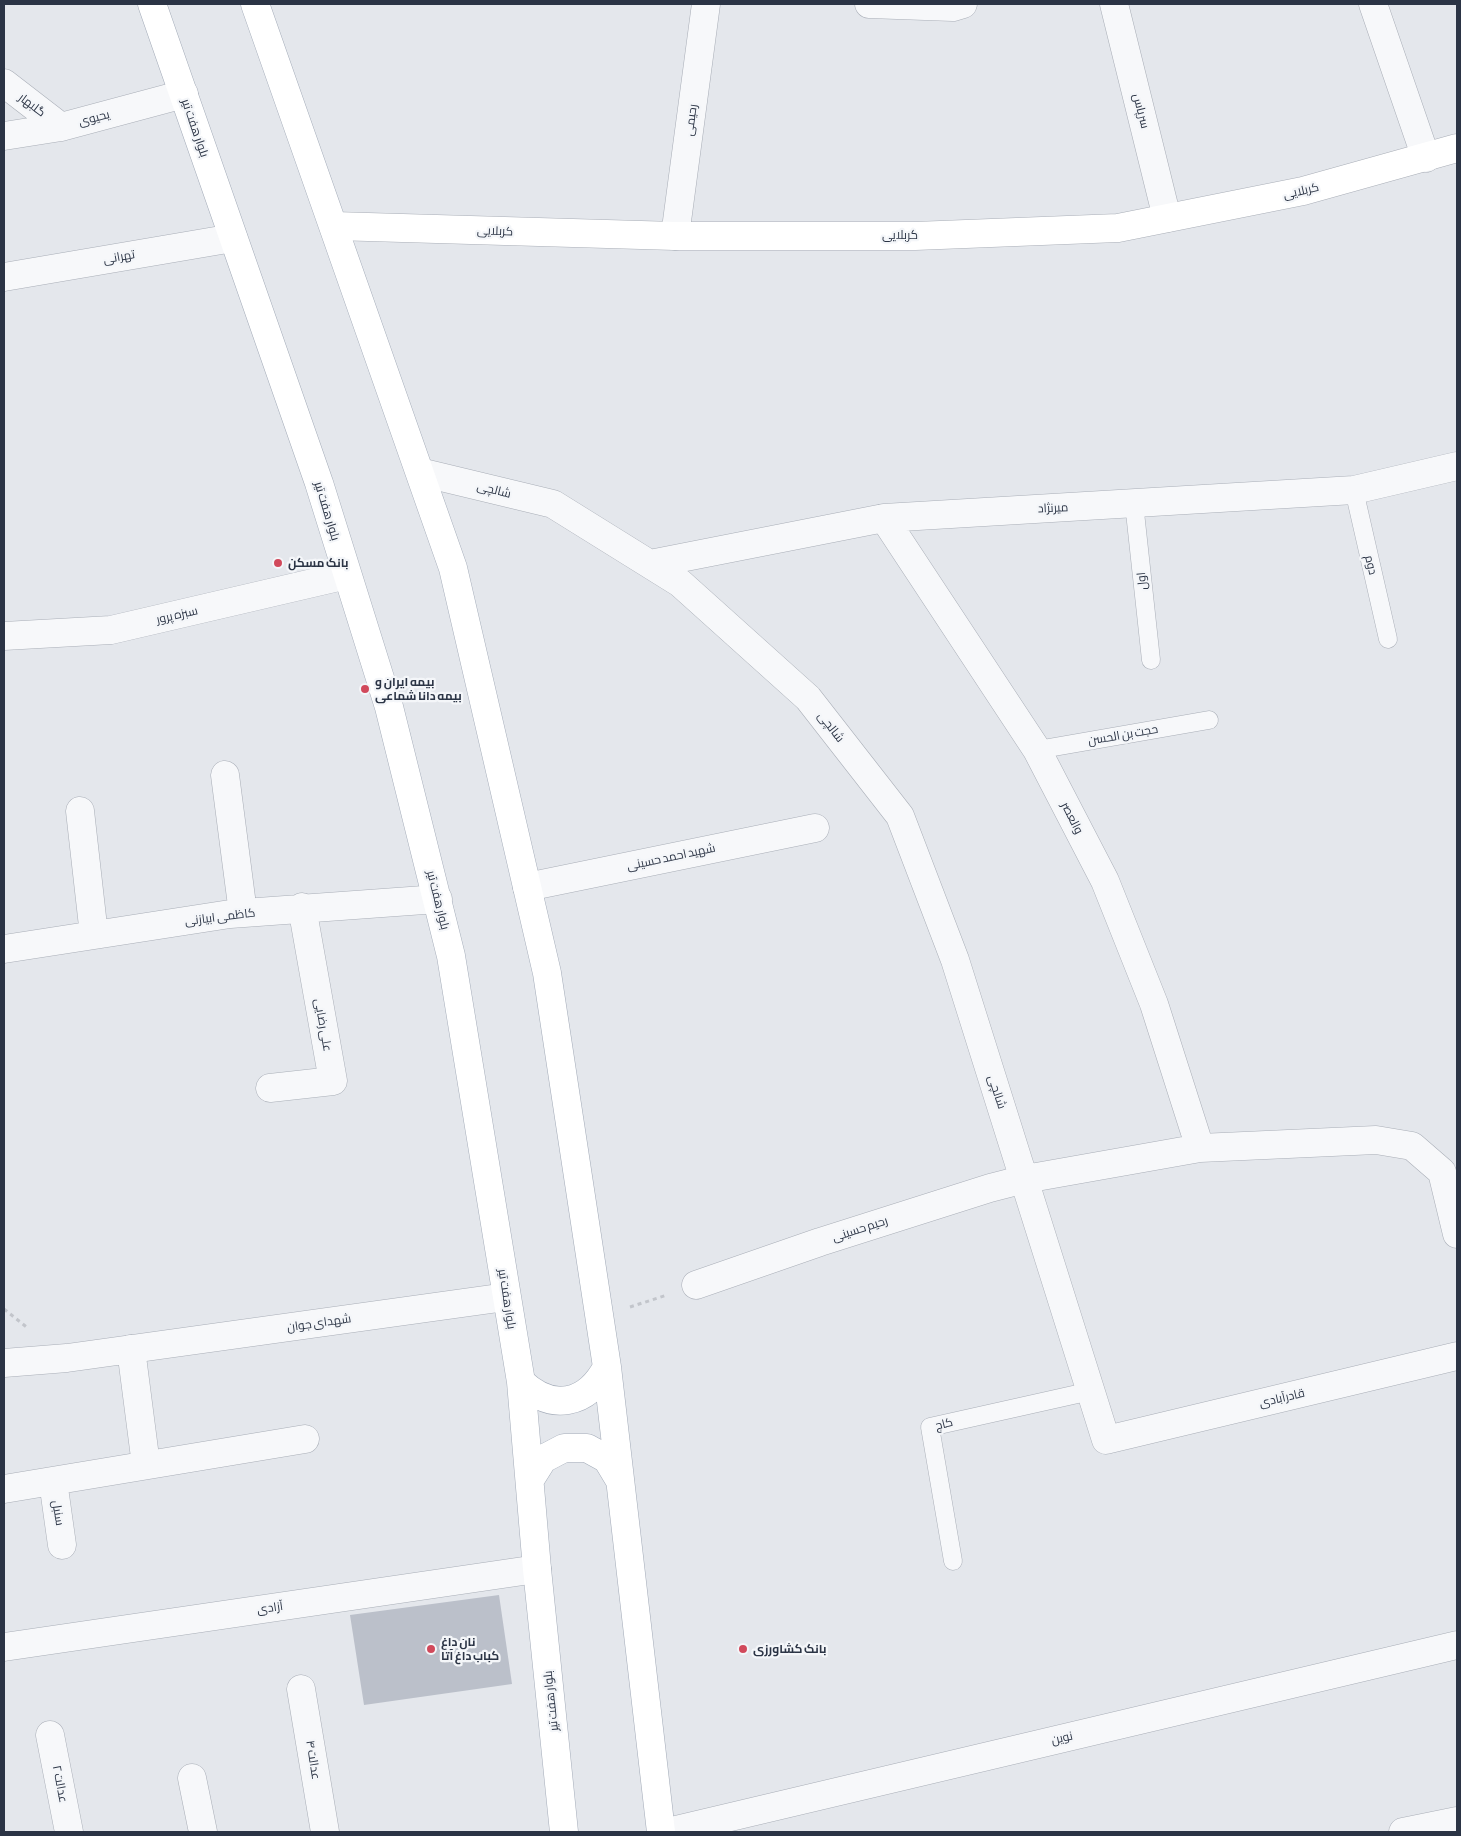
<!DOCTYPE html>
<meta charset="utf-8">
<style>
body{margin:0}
#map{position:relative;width:1461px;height:1836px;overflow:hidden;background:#e4e7ec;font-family:"Asap Condensed",sans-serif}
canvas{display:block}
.frame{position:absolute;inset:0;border:5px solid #2b3445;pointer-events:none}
</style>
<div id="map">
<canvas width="1461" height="1836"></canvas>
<div class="frame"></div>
</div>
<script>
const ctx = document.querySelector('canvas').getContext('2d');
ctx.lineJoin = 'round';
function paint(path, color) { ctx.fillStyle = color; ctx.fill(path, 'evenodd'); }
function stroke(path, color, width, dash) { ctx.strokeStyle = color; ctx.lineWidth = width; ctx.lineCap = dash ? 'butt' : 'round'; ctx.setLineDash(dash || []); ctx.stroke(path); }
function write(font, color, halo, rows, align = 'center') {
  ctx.font = font + ' "Asap Condensed",Cairo,sans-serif'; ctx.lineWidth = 4.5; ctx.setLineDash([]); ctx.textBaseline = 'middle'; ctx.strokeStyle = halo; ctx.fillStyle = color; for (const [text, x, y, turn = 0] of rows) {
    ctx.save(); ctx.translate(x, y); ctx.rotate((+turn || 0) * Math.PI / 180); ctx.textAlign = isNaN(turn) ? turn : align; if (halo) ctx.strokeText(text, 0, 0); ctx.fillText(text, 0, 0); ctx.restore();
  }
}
const building = new Path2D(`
 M499,1595L512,1684L364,1705L350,1615Z`);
const path = new Path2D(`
 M630,1307L667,1295
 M4,1309L29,1329`);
const lane = new Path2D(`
 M1354,490L1388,639
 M1134,503L1151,660
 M1037,750L1209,720
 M953,1561L930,1427L1091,1391`);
const street = new Path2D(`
 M869,4L953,7L963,4
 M1114,4L1167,218
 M1373,4L1426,158
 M4,83L61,127
 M4,136L61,127L184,94
 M675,236L706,4
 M4,277L233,238
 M420,472L553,504L680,583L808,698L900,816L955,960L1106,1440L1457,1356
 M884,518L1037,750L1105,881L1154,1004L1200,1148
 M650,564L884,518L1354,490L1457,466
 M4,636L111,630L347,575
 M225,775L243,913
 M80,811L94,935
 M527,887L815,828
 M4,949L230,914L438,899
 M270,1088L333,1081L302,907
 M696,1285L820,1242L990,1188L1025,1179L1200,1148L1376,1140L1412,1146L1442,1172L1457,1234
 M131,1349L146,1465
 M4,1363L67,1358L506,1297
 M53,1481L62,1545
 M4,1489L305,1439
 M4,1647L537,1569
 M301,1689L325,1832
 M50,1735L69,1832
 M192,1778L203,1832
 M667,1832L1457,1645
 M1403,1832L1457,1821`);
const secondary = new Path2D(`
 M334,226L675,236H915L1118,228L1303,191L1457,148`);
const primary = new Path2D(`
 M152,4L319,483L389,707L451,956L521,1382L537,1569L564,1832
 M255,4L453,568L547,973L607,1367L661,1832
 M521,1382C552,1412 587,1405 607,1367
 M531,1478L543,1459L564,1448H587L607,1459L619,1479`);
const markers = [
 [278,563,5,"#d1495b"],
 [365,689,5,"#d1495b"],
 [431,1649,5,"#d1495b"],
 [743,1649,5,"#d1495b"]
];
const streetNames = [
 ["گلبهار",32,105,37],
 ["سرپاس",1141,111,76],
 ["یحیوی",94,118,-15],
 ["رحیمی",691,120,-82],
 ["بلوار هفت تیر",195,128,71],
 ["کربلایی",1301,191,-13],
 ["کربلایی",495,231,2],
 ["کربلایی",900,235],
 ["تهرانی",119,257,-10],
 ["شالچی",494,490,14],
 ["میرنژاد",1053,508,-3],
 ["بلوار هفت تیر",327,511,73],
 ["دوم",1371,565,77],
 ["اول",1142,581,-96],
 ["سبزه پرور",177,615,-13],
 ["شالچی",831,727,52],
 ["حجت بن الحسن",1123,735,-10],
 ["والعصر",1072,818,63],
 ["شهید احمد حسینی",671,857,-12],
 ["بلوار هفت تیر",438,900,76],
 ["کاظمی ابیازنی",220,917,-7],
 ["علی رضایی",323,1025,80],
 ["شالچی",997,1092,72],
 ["رحیم حسینی",860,1229,-18],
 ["بلوار هفت تیر",507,1299,81],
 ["شهدای جوان",319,1323,-8],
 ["قادرآبادی",1282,1398,-13],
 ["کاج",944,1424,-14],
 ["سنبل",58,1513,81],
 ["آزادی",270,1608,-8],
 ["بلوار هفت تیر",551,1701,-96],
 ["نوین",1062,1738,-13],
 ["عدالت ۴",313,1760,81],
 ["عدالت ۲",60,1784,79]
];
const poiNames = [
 ["بانک مسکن",288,563],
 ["بیمه ایران و",375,682],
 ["بیمه دانا شماعی",375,696],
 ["نان داغ",441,1642],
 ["کباب داغ آتا",441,1656],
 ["بانک کشاورزی",753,1649]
];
paint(building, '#bbc0ca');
stroke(lane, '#a9aeb7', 19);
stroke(street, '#a9aeb7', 29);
stroke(secondary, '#a9aeb7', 29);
stroke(primary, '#a3abb8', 29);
stroke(path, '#c2c5cb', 3, [4, 4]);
stroke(lane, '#f7f8fa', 18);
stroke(street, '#f7f8fa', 28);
stroke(secondary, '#fff', 28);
stroke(primary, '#fff', 28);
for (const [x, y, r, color] of markers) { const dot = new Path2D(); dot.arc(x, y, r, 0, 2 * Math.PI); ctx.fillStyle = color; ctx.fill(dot); stroke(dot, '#f4f6f9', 2); }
write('12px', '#2b3445', '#f4f6f9', streetNames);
write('bold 12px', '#2b3445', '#f4f6f9', poiNames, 'left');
</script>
